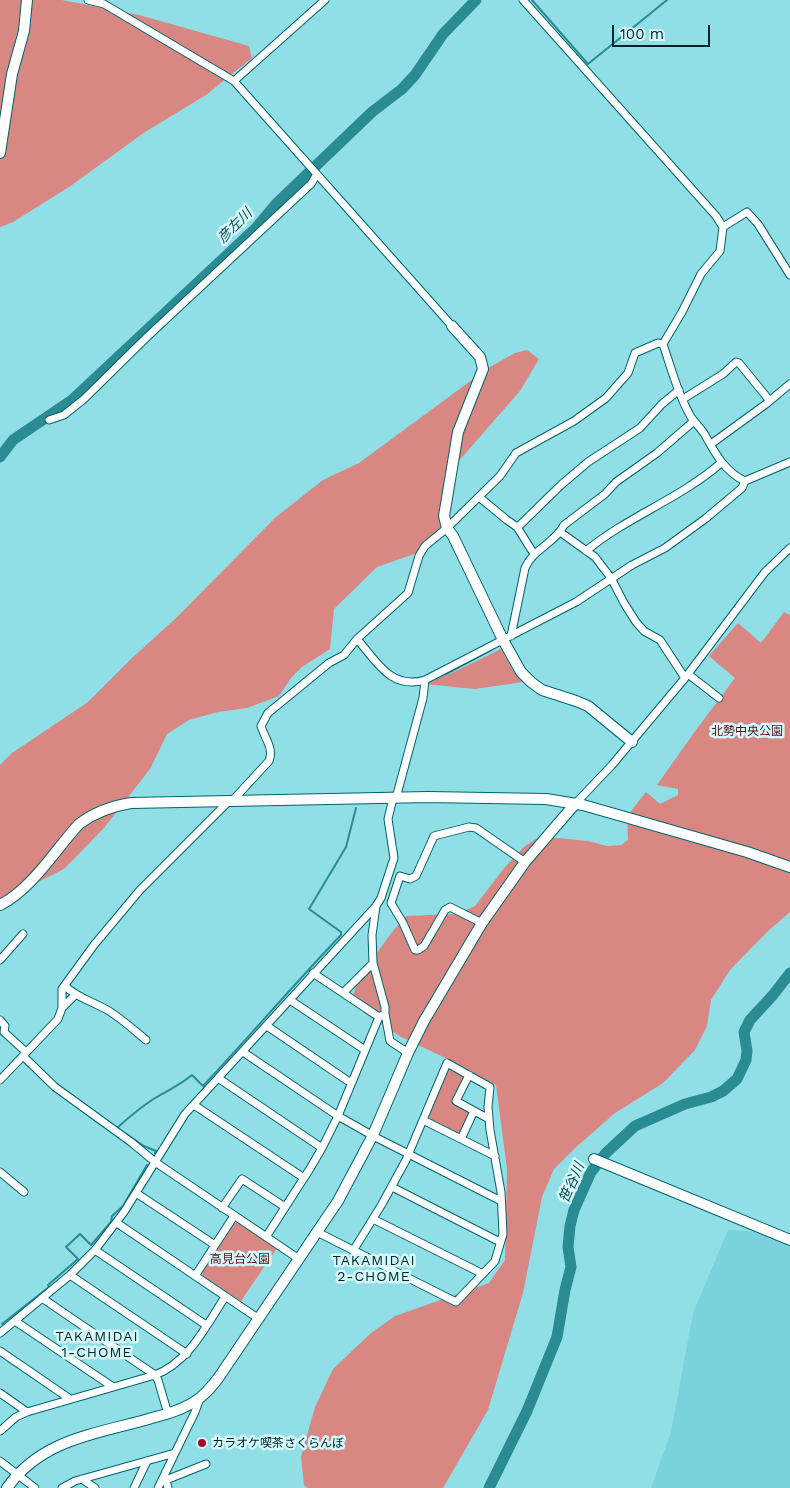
<!DOCTYPE html>
<meta charset="utf-8">
<style>
body{margin:0}
#map{position:relative;width:790px;height:1488px;overflow:hidden;background:#90dfe6;font-family:"Work Sans",sans-serif}
canvas{display:block}
.scale{position:absolute;left:612px;top:25px;width:98px;height:22px;box-sizing:border-box;border:2px solid #012427;border-top:0;padding-left:6px;font-size:15px;line-height:18px;white-space:nowrap;color:#012427;-webkit-text-stroke:4px #d3f9fc;paint-order:stroke}
</style>
<div id="map">
<canvas width="790" height="1488"></canvas>
<div class="scale">100 m</div>
</div>
<script>
const ctx = document.querySelector('canvas').getContext('2d');
ctx.lineJoin = 'round';
function paint(path, color) { ctx.fillStyle = color; ctx.fill(path, 'evenodd'); }
function stroke(path, color, width, dash) { ctx.strokeStyle = color; ctx.lineWidth = width; ctx.lineCap = dash ? 'butt' : 'round'; ctx.setLineDash(dash || []); ctx.stroke(path); }
function write(font, color, halo, rows, align = 'center') {
  ctx.font = font + ' "Work Sans","Noto Sans JP",sans-serif'; ctx.lineWidth = 5; ctx.setLineDash([]); ctx.textBaseline = 'middle'; ctx.strokeStyle = halo; ctx.fillStyle = color; for (const [text, x, y, turn = 0] of rows) {
    ctx.save(); ctx.translate(x, y); ctx.rotate((+turn || 0) * Math.PI / 180); ctx.textAlign = isNaN(turn) ? turn : align; if (halo) ctx.strokeText(text, 0, 0); ctx.fillText(text, 0, 0); ctx.restore();
  }
}
const built = new Path2D(`
 M728,1230L751,1231L790,1247V1488H651L671,1432L693,1313Z`);
const green = new Path2D(`
 M0,0H62L139,15L249,46L252,58L206,95L145,132L69,187L13,222L0,227Z
 M527,350L539,359L520,391L457,463L451,501L440,528L417,553L377,567L334,609L330,649L302,667L291,678L279,696L247,708L218,712L189,720L167,734L150,769L104,828L64,869L0,901V765L12,753L88,702L132,658L176,618L276,517L323,480L359,463L488,368L515,353Z
 M784,612L790,615V912L767,932L730,970L711,1000L707,1026L695,1050L663,1083L615,1113L574,1149L554,1169L542,1197L523,1293L488,1410L443,1488H308L304,1485L301,1457L315,1407L333,1369L371,1333L395,1316L489,1283L505,1260L507,1169L496,1085L454,1062L401,1037L364,1013L353,995L361,975L392,932L406,916L457,914L475,906L505,867L525,846L536,839L558,838L588,841L607,846L621,845L628,840L627,816L646,792L660,804L678,795V789L657,785L693,734L735,678L709,656L738,623L761,643Z
 M501,649L512,669L523,682L475,689L424,684L425,682L450,674Z
 M452,1069L466,1076L453,1102L471,1111L460,1135L430,1120L429,1115L447,1070Z
 M238,1222L277,1248L241,1301L203,1276L202,1271L234,1224Z`);
const stream = new Path2D(`
 M532,0L588,64L667,0
 M440,676L448,673L491,650
 M155,1153L156,1151L144,1146L117,1128C129,1117 141,1107 155,1098C167,1091 180,1085 192,1075L203,1086C250,1036 294,984 341,935V932L309,909L346,847L356,808
 M2,1324L49,1287L48,1285L78,1259L66,1247L80,1234L91,1245L111,1222L112,1216L123,1206L147,1165`);
const river = new Path2D(`
 M0,457L13,440L72,400L256,228L276,204L372,112L402,89L415,75L443,34L476,0
 M489,1488L527,1411L557,1337L565,1290L571,1267L568,1247L570,1226L574,1210L591,1172L606,1153L635,1126L685,1104L711,1097L723,1091L737,1079L746,1060L747,1051L744,1032L750,1020L773,995L790,973`);
const street = new Path2D(`
 M88,0L104,4L234,81L452,326
 M523,0L716,216L723,227L720,251L701,274L682,312L663,344
 M234,81L325,0
 M723,227L747,212L758,224L790,275
 M663,344C671,368 678,394 691,417C695,423 701,428 705,435C715,453 725,472 745,481
 M683,399L723,374L736,362L739,363L770,401
 M49,420L64,415L84,399L147,337L311,184L317,174
 M711,444L766,404L790,384
 M479,497L507,520L517,527L520,525L561,485L588,462L640,428L662,404L679,390
 M517,527L534,554
 M560,532L595,557L611,578L624,603L636,622L644,631L660,640L685,678
 M586,551C627,517 681,498 721,463
 M511,636L525,568C533,549 555,543 564,525L605,494L616,482L657,453L694,421
 M357,639C377,662 391,690 425,680L576,602L632,565L665,548L705,519L742,488L745,481L790,462
 M688,674L719,698
 M396,798L423,698L425,680
 M232,801L269,761C274,748 265,739 261,726L268,713L329,663L344,655L357,639L408,593L419,556L425,546L447,528L500,476L516,453L574,421L606,398L628,373L635,353L658,343L663,344
 M575,804L612,765L685,678L765,572L790,548
 M482,923L450,907L445,910L424,946L418,950H415L403,923L391,903L400,876L410,879L416,876L434,836L469,827L476,828L525,862
 M0,960L23,934
 M313,973L379,1017
 M65,986C77,998 94,1002 109,1011C122,1019 134,1030 146,1040
 M343,993L373,963
 M290,1000L365,1050
 M62,1008L75,995
 M385,1014L390,1041L408,1053
 M0,1020L5,1026L4,1032L26,1052
 M267,1026L351,1083
 M243,1052L338,1116L375,1137L501,1201
 M23,1056L55,1087L131,1142L155,1162L299,1259
 M469,1075L456,1101L489,1119
 M218,1078L322,1148
 M0,1080L58,1019L62,1008V989L94,945L140,890L228,802
 M194,1105L304,1178
 M423,1120L495,1156
 M461,1139L474,1111
 M0,1172L24,1192
 M392,1187L500,1242
 M136,1193L215,1245
 M222,1208L242,1179L285,1207
 M373,1219L483,1274
 M117,1223L259,1319
 M317,1232L456,1302L495,1261L503,1234L501,1192L490,1130L488,1107L490,1087L447,1063L406,1160L382,1204L353,1251
 M266,1237L311,1167L322,1148L338,1116L379,1017L385,1014V1007L373,963L372,935L376,906
 M95,1250L206,1325
 M70,1275L187,1354
 M195,1276L234,1216
 M42,1298L155,1375L158,1380L168,1414
 M15,1321L113,1387
 M0,1333L70,1275L95,1250L124,1212L185,1114L376,906L381,898L394,858L388,819L393,798
 M0,1351L70,1399
 M0,1393L27,1412
 M0,1431L16,1417L27,1412L155,1375C189,1362 206,1326 225,1297
 M0,1461L35,1488
 M163,1478L166,1480L206,1464
 M82,1479L95,1488
 M166,1480L168,1488
 M62,1488L75,1481L175,1453
 M134,1488L147,1461
 M158,1488L195,1412L200,1398`);
const secondary = new Path2D(`
 M0,153L12,74L24,31L27,0
 M452,326L480,357L483,369L458,432L444,516L447,528L453,536L503,640L521,672L531,682L542,690L576,701L588,706L632,742
 M0,905C32,889 55,850 79,824C95,812 112,806 131,803L428,797L546,799L583,805L618,815L747,852L790,867
 M594,1159L790,1240
 M7,1488C42,1438 98,1434 152,1418C168,1414 188,1408 201,1397C208,1391 214,1384 219,1377L338,1201L373,1135L408,1053L424,1021L482,923L525,862L575,804`);
const markers = [
 [202,1443,5,"#a50b21"]
];
const parkNames = [
 ["北勢中央公園",747,731],
 ["高見台公園",240,1259]
];
const poiNames = [
 ["カラオケ喫茶さくらんぼ",212,1443]
];
const waterNames = [
 ["彦左川",235,226,-45],
 ["笹谷川",572,1183,-66]
];
const neighbourhoodNames = [
 ["TAKAMIDAI",374,1261],
 ["2-CHOME",374,1277],
 ["TAKAMIDAI",97,1337],
 ["1-CHOME",97,1353]
];
paint(built, '#7ad3dc');
paint(green, '#d98782');
stroke(stream, '#2b8b93', 2);
stroke(river, '#2b8b93', 11);
stroke(street, '#00636a', 9);
stroke(secondary, '#00636a', 12);
stroke(street, '#fff', 7);
stroke(secondary, '#fff', 10);
for (const [x, y, r, color] of markers) { const dot = new Path2D(); dot.arc(x, y, r, 0, 2 * Math.PI); ctx.fillStyle = color; ctx.fill(dot); stroke(dot, '#d3f9fc', 2); }
write('12px', '#5e0f14', '#d3f9fc', parkNames);
write('12px', '#012427', '#d3f9fc', poiNames, 'left');
write('italic 14px', '#144a4f', '#d3f9fc', waterNames);
ctx.letterSpacing = '1px';
write('14px', '#012427', '#d3f9fc', neighbourhoodNames);
ctx.letterSpacing = '0px';
</script>
